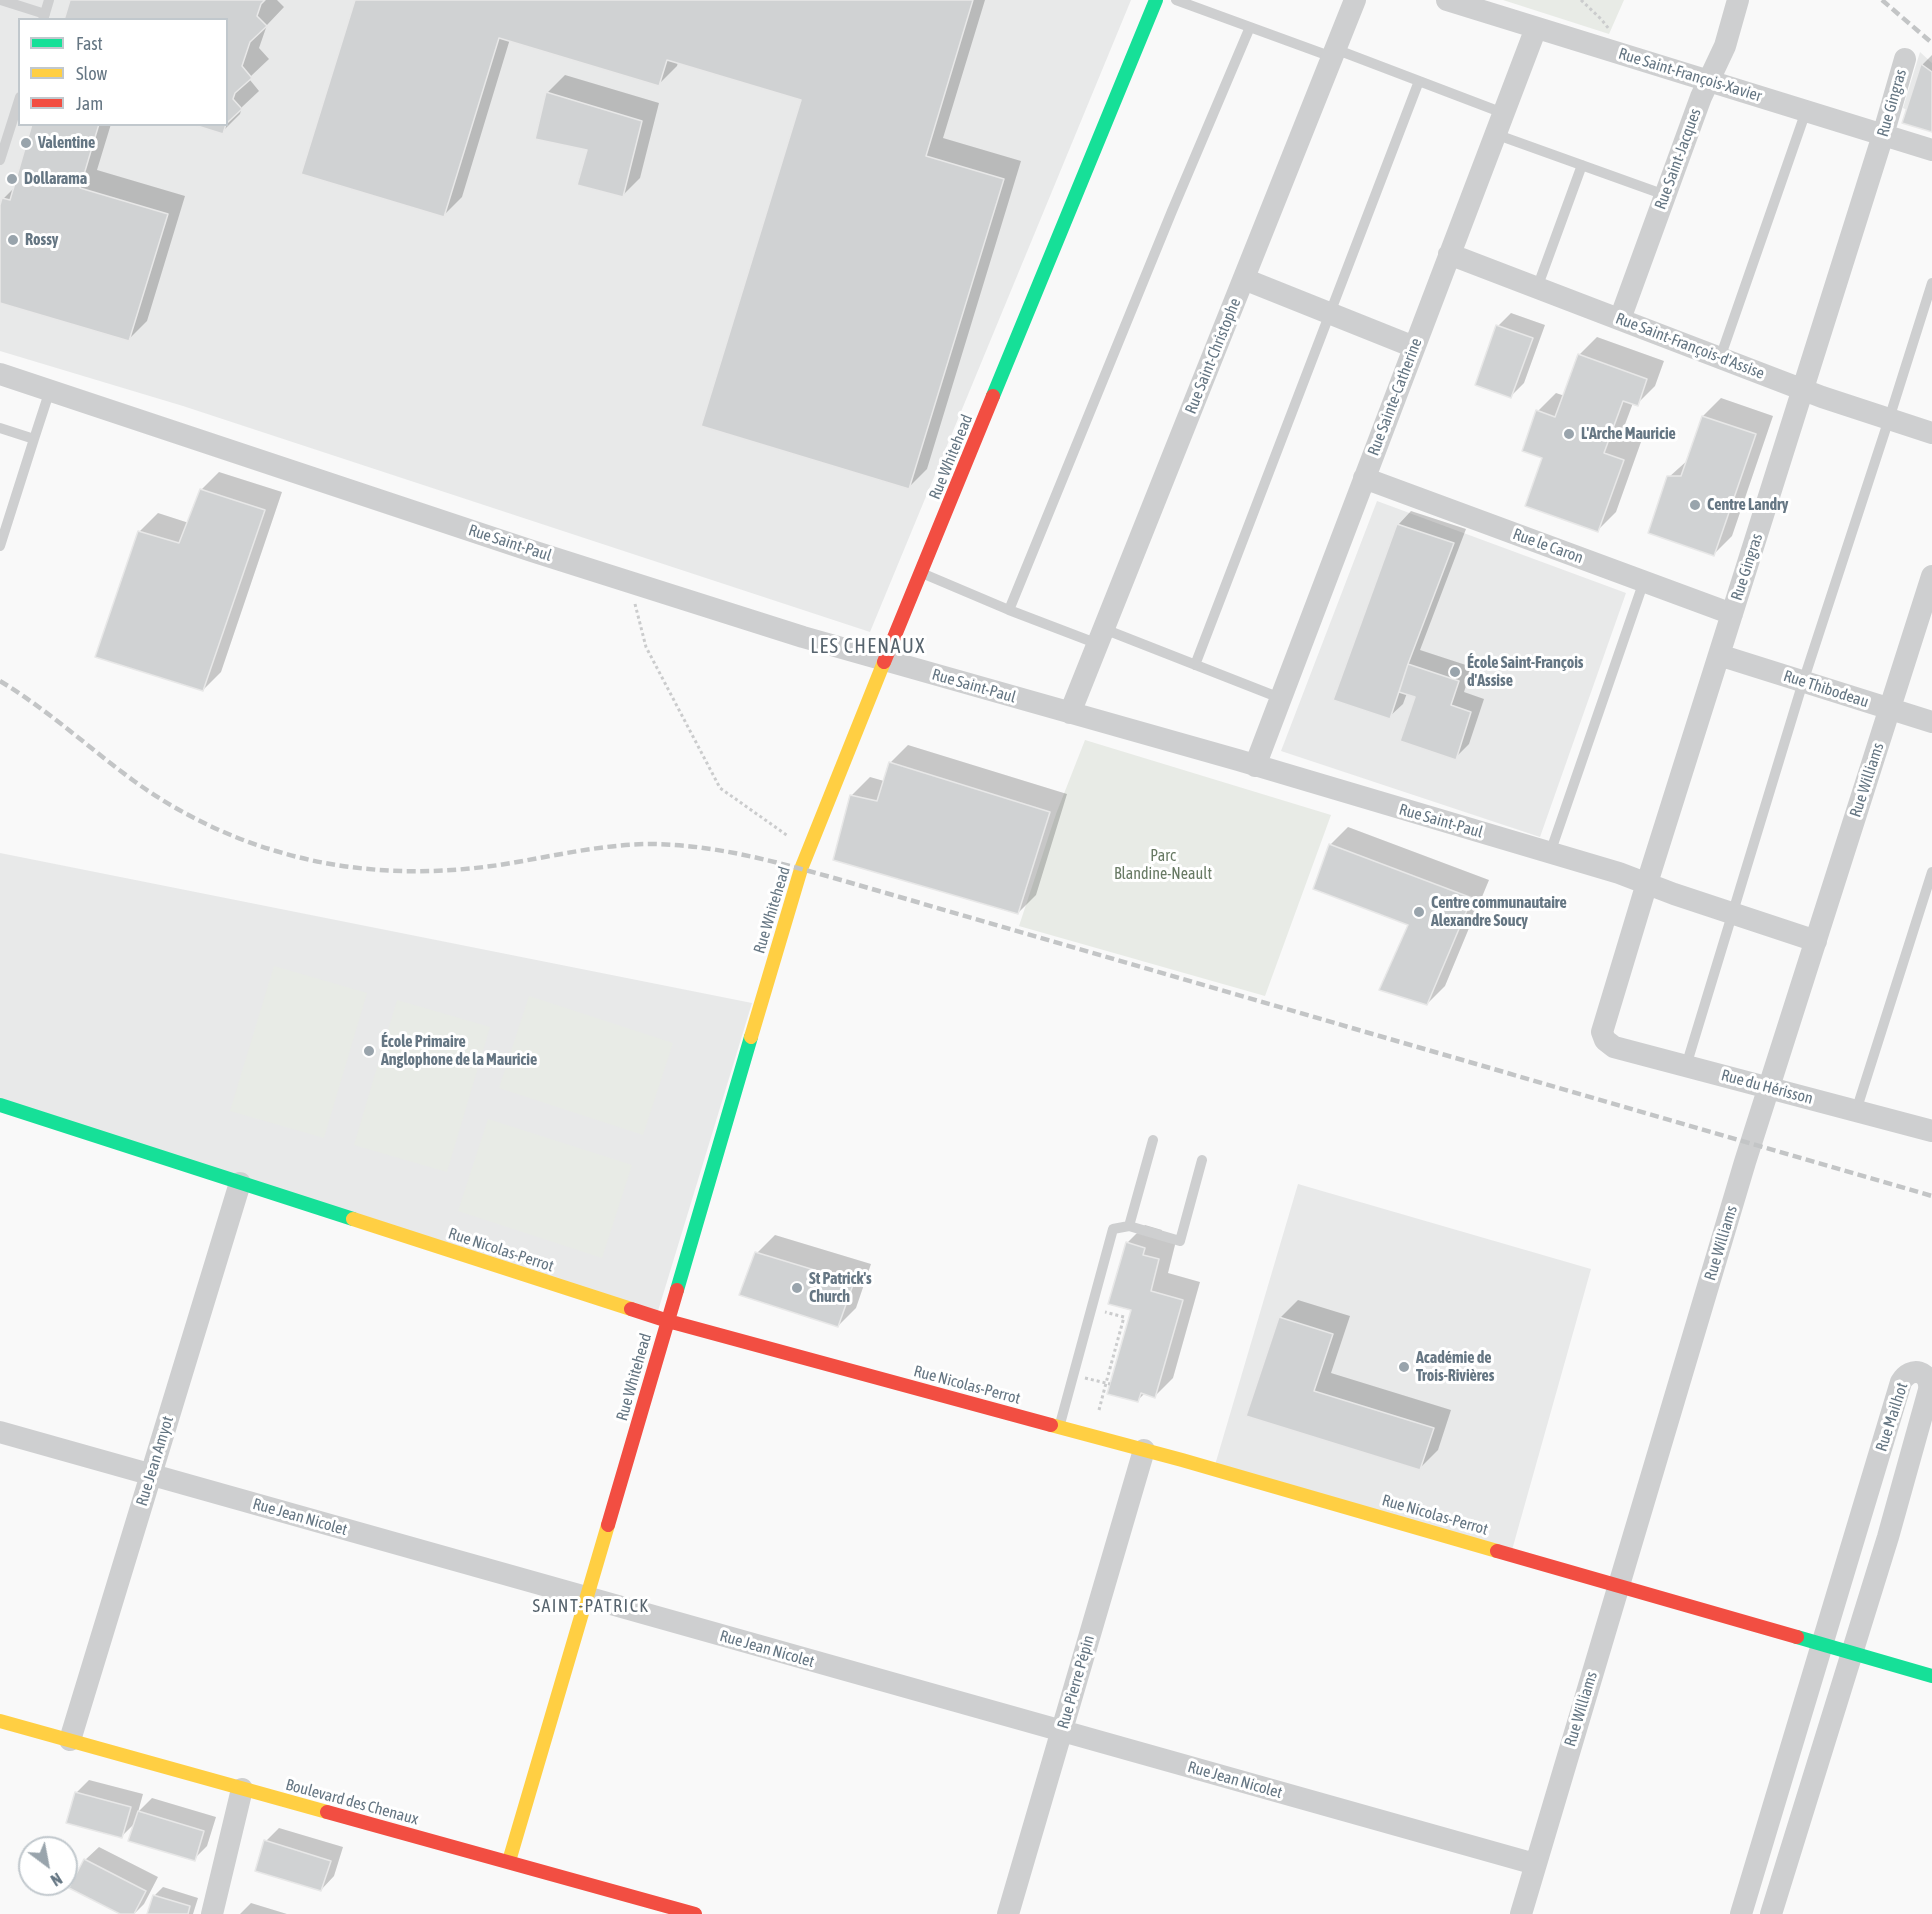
<!DOCTYPE html>
<meta charset="utf-8">
<style>
body{margin:0}
#map{position:relative;width:1932px;height:1914px;overflow:hidden;background:#f9f9f9;font-family:"Asap Condensed",sans-serif}
canvas{display:block}
.legend{position:absolute;left:18px;top:18px;width:210px;height:108px;box-sizing:border-box;background:#fff;border:2px solid #c1c8cd;margin:0;padding:8px 10px;list-style:none;font-size:18px;color:#657683}
.legend li{display:flex;align-items:center;gap:12px;height:30px}
.legend b{width:30px;border:2px solid #c1c8cd}
.north{position:absolute;left:18px;top:1836px;width:60px;height:60px;box-sizing:border-box;background:#fff;border:2px solid #c1c8cd;border-radius:50%;rotate:148deg;font-size:16px;font-weight:700;line-height:24px;text-align:center;color:#657683}
.north::after{content:'';display:block;margin:auto;width:21px;height:27px;background:#99a4ac;clip-path:polygon(50% 0,100% 100%,50% 72%,0 100%)}
</style>
<div id="map">
<canvas width="1932" height="1914"></canvas>
<ul class="legend">
<li><b style="height:8px;background:#16e098"></b>Fast</li>
<li><b style="height:8px;background:#ffcf43"></b>Slow</li>
<li><b style="height:8px;background:#f24e42"></b>Jam</li>
</ul>
<div class="north">N</div>
</div>
<script>
const ctx = document.querySelector('canvas').getContext('2d');
ctx.lineJoin = 'round';
function paint(path, color) { ctx.fillStyle = color; ctx.fill(path, 'evenodd'); }
function stroke(path, color, width, dash) { ctx.strokeStyle = color; ctx.lineWidth = width; ctx.lineCap = dash ? 'butt' : 'round'; ctx.setLineDash(dash || []); ctx.stroke(path); }
function write(font, color, halo, rows, align = 'center') {
  ctx.font = font + ' "Asap Condensed",sans-serif'; ctx.lineWidth = 6; ctx.setLineDash([]); ctx.textBaseline = 'middle'; ctx.strokeStyle = halo; ctx.fillStyle = color; for (const [text, x, y, turn = 0] of rows) {
    ctx.save(); ctx.translate(x, y); ctx.rotate((+turn || 0) * Math.PI / 180); ctx.textAlign = isNaN(turn) ? turn : align; if (halo) ctx.strokeText(text, 0, 0); ctx.fillText(text, 0, 0); ctx.restore();
  }
}
const built = new Path2D(`
 M0,0H1131L870,632L183,406L0,351ZM20,20H226V124H20Z
 M1920,52L1932,63V132L1902,123L1907,110L1903,108Z
 M1377,501L1626,593L1540,837L1281,751Z
 M0,853L752,1003L658,1311L0,1099Z
 M1298,1184L1591,1269L1512,1550L1215,1465Z`);
const green = new Path2D(`
 M1503,0H1624L1609,34Z
 M1085,740L1331,815L1265,996L1019,926L1056,814Z
 M274,966L367,993L324,1138L230,1111Z
 M529,996L673,1043L643,1135L499,1088Z
 M397,1000L490,1027L447,1172L354,1145Z
 M488,1119L632,1165L602,1258L458,1211Z`);
const shadow = new Path2D(`
 M72,0H277L284,7L267,25L259,48L269,59L251,76L250,80L259,91L242,107L240,114L222,132L196,124H226V20Z
 M356,0H985L943,138L1021,161L927,469L909,487L802,99L678,62L677,66L659,84L510,39L462,197L444,215Z
 M1932,55V131L1904,122L1923,64Z
 M565,75L659,103L640,178L622,196L547,93Z
 M34,124H111L97,170L185,196L147,321L129,339L0,301V210L4,198L15,187Z
 M1511,313L1545,325L1524,383L1511,396L1498,326Z
 M1597,337L1664,361L1655,386L1637,404L1633,403L1621,435L1641,442L1616,512L1598,530L1544,457L1538,411L1556,393L1565,396L1579,355Z
 M1721,398L1773,416L1732,536L1714,554L1669,477L1689,459L1703,416Z
 M219,472L282,492L221,672L203,690L97,656L140,531L158,513L189,523L201,490Z
 M1411,511L1466,529L1420,650L1472,667L1464,692L1484,699L1469,744L1455,758L1417,696L1407,693L1403,704L1389,717L1398,525Z
 M908,745L1067,794L1036,895L1018,913L852,795L870,777L884,781L890,763Z
 M1348,827L1489,880L1445,986L1427,1004L1410,924L1330,845Z
 M1145,1225L1162,1230L1160,1237L1176,1241L1168,1273L1200,1282L1173,1378L1155,1396L1145,1393L1138,1400L1127,1243Z
 M775,1235L871,1264L856,1308L838,1326L757,1253Z
 M1298,1300L1350,1316L1331,1373L1451,1410L1438,1450L1420,1468L1248,1415L1280,1318Z
 M89,1780L143,1794L138,1812L152,1798L216,1817L207,1846L194,1859L136,1822L122,1836L76,1793Z
 M279,1828L343,1847L334,1876L321,1890L266,1841Z
 M99,1847L158,1877L144,1904L134,1914H123L85,1860Z
 M163,1887L198,1898L193,1914H149L155,1895Z
 M251,1903L287,1914H240Z`);
const building = new Path2D(`
 M70,0H265L261,4L257,16L267,26L250,42L242,66L252,78L235,93L233,99L242,109L226,124V20H64Z
 M355,0H973L926,156L1004,179L909,489L701,426L801,100L667,60L659,86L499,38L444,217L301,174Z
 M1921,64L1932,72V132L1902,123Z
 M546,92L642,121L623,197L577,185L587,150L535,139Z
 M32,124H99L80,188L168,214L129,341L0,303V205L2,198L10,200Z
 M191,124H226L223,134Z
 M1496,325L1533,338L1511,398L1475,385Z
 M1578,354L1647,379L1638,406L1623,401L1604,453L1624,460L1598,532L1525,506L1542,458L1522,451L1536,410L1555,417Z
 M1702,416L1756,434L1714,556L1648,533L1667,476H1681Z
 M200,489L265,510L203,691L95,657L138,531L179,543Z
 M1397,524L1454,543L1408,664L1390,719L1333,700Z
 M1408,664L1459,681L1451,705L1471,712L1456,760L1400,741L1415,697L1399,692Z
 M889,762L1050,812L1018,914L833,860L850,795L877,801Z
 M1329,844L1472,898L1427,1005L1379,990L1408,925L1313,889Z
 M1126,1242L1145,1248L1143,1255L1159,1259L1151,1291L1183,1300L1155,1398L1141,1393L1138,1402L1107,1394L1131,1310L1108,1304Z
 M755,1252L854,1282L838,1327L739,1295Z
 M1279,1317L1333,1334L1314,1391L1434,1428L1420,1470L1246,1416Z
 M75,1792L131,1807L122,1838L66,1823Z
 M138,1811L204,1831L195,1861L128,1841Z
 M264,1840L331,1861L321,1891L255,1871Z
 M84,1859L146,1891L134,1914H120L69,1888Z
 M153,1895L190,1906L188,1914H147Z`);
const path = new Path2D(`
 M1581,0L1601,19L1609,29
 M635,604L646,647L720,788L788,836
 M1085,1378L1106,1383L1124,1317L1105,1312
 M1099,1410L1106,1383L1110,1384`);
const lane = new Path2D(`
 M1,0L45,14
 M1176,0L1332,57
 M43,20L49,0
 M1335,49L1503,113
 M1495,134L1665,195
 M0,160L20,97
 M1537,288L1582,165
 M1720,358L1806,111
 M0,428L34,439L50,390
 M0,546L34,439
 M924,574L1009,610L1098,644
 M1009,610L1172,211L1250,27
 M1104,629L1280,698
 M1195,665L1419,81
 M1550,853L1644,581
 M1686,1066L1803,682L1889,419L1932,283
 M1856,1111L1932,872
 M1129,1226L1153,1140
 M1060,1424L1113,1229L1129,1226L1180,1241L1202,1160`);
const street = new Path2D(`
 M1447,0L1932,150
 M1905,59L1883,135L1647,883L1602,1032L1605,1040L1614,1047L1932,1131
 M1449,254L1822,397L1932,433
 M1244,279L1414,347
 M1620,319L1701,97L1725,46L1738,0
 M0,374L532,551L803,637L1238,760L1619,873L1674,894L1816,941
 M1364,478L1732,614
 M1719,655L1932,722
 M1070,713L1355,0
 M1255,766L1536,28
 M0,1432L1535,1864
 M70,1740L240,1183
 M212,1914L242,1789
 M1008,1914L1144,1450
 M1521,1914L1745,1162L1932,576
 M1741,1914L1901,1382C1911,1365 1931,1371 1929,1390L1888,1537L1771,1914`);
const fast = new Path2D(`
 M993,396L1156,0
 M0,1105L353,1219
 M677,1290L751,1037
 M1797,1637L1932,1676`);
const slow = new Path2D(`
 M751,1037L801,869L884,662
 M353,1219L631,1309
 M1051,1425L1182,1460L1497,1551
 M0,1721L327,1812
 M509,1861L608,1525`);
const jam = new Path2D(`
 M884,662L993,396
 M631,1309L668,1321L1051,1425
 M608,1525L677,1290
 M1497,1551L1797,1637
 M327,1812L695,1914`);
const rail = new Path2D(`
 M1882,0L1932,43
 M0,681C48,710 89,748 134,781C177,812 225,836 276,851C348,873 424,876 499,865C550,857 601,844 652,844C716,845 773,861 834,878L1932,1196`);
const markers = [
 [26,143,6,"#99a4ac"],
 [12,179,6,"#99a4ac"],
 [13,240,6,"#99a4ac"],
 [1569,434,6,"#99a4ac"],
 [1695,505,6,"#99a4ac"],
 [1455,672,6,"#99a4ac"],
 [1419,912,6,"#99a4ac"],
 [369,1051,6,"#99a4ac"],
 [797,1288,6,"#99a4ac"],
 [1404,1367,6,"#99a4ac"]
];
const streetNames = [
 ["Rue Saint-François-Xavier",1690,75,17],
 ["Rue Gingras",1892,103,-74],
 ["Rue Saint-Jacques",1678,159,-70],
 ["Rue Saint-François-d'Assise",1690,346,21],
 ["Rue Saint-Christophe",1213,356,-68],
 ["Rue Sainte-Catherine",1395,397,-69],
 ["Rue Whitehead",951,457,-68],
 ["Rue Saint-Paul",510,543,18],
 ["Rue le Caron",1548,546,20],
 ["Rue Gingras",1747,567,-72],
 ["Rue Saint-Paul",974,686,16],
 ["Rue Thibodeau",1826,689,18],
 ["Rue Williams",1867,780,-72],
 ["Rue Saint-Paul",1441,821,16],
 ["Rue Whitehead",772,910,-73],
 ["Rue du Hérisson",1767,1087,15],
 ["Rue Williams",1721,1243,-73],
 ["Rue Nicolas-Perrot",501,1250,18],
 ["Rue Whitehead",634,1377,-74],
 ["Rue Nicolas-Perrot",967,1385,15],
 ["Rue Mailhot",1892,1417,-72],
 ["Rue Jean Amyot",155,1461,-73],
 ["Rue Nicolas-Perrot",1435,1515,16],
 ["Rue Jean Nicolet",300,1517,16],
 ["Rue Jean Nicolet",767,1649,16],
 ["Rue Pierre Pépin",1076,1682,-74],
 ["Rue Williams",1581,1709,-73],
 ["Rue Jean Nicolet",1235,1780,16],
 ["Boulevard des Chenaux",352,1802,15]
];
const poiNames = [
 ["Valentine",38,143],
 ["Dollarama",24,179],
 ["Rossy",25,240],
 ["L'Arche Mauricie",1581,434],
 ["Centre Landry",1707,505],
 ["École Saint-François",1467,663],
 ["d'Assise",1467,681],
 ["Centre communautaire",1431,903],
 ["Alexandre Soucy",1431,921],
 ["École Primaire",381,1042],
 ["Anglophone de la Mauricie",381,1060],
 ["St Patrick's",809,1279],
 ["Church",809,1297],
 ["Académie de",1416,1358],
 ["Trois-Rivières",1416,1376]
];
const parkNames = [
 ["Parc",1163,856],
 ["Blandine-Neault",1163,874]
];
const neighbourhoodNames = [
 ["SAINT-PATRICK",591,1606]
];
const quarterNames = [
 ["LES CHENAUX",868,647]
];
paint(built, '#e8e9e9');
paint(green, '#e8ebe6');
paint(shadow, '#0003');
paint(building, '#d0d2d3');
stroke(building, '#e8e8e8', 1.5);
stroke(path, '#cbcccd', 3, [3, 3]);
stroke(lane, '#cecfd0', 10);
stroke(street, '#cecfd0', 22);
stroke(fast, '#16e098', 14);
stroke(slow, '#ffcf43', 14);
stroke(jam, '#f24e42', 14);
stroke(rail, '#c3c5c6', 4.5, [9, 4.5]);
for (const [x, y, r, color] of markers) { const dot = new Path2D(); dot.arc(x, y, r, 0, 2 * Math.PI); ctx.fillStyle = color; ctx.fill(dot); stroke(dot, '#fff', 2); }
write('16px', '#657683', '#fff', streetNames);
write('bold 16px', '#657683', '#fff', poiNames, 'left');
write('16px', '#687a64', '#fff', parkNames);
ctx.letterSpacing = '1.5px';
write('18px', '#57646e', '#fff', neighbourhoodNames);
ctx.letterSpacing = '0px';
ctx.letterSpacing = '1.5px';
write('20px', '#57646e', '#fff', quarterNames);
ctx.letterSpacing = '0px';
</script>
